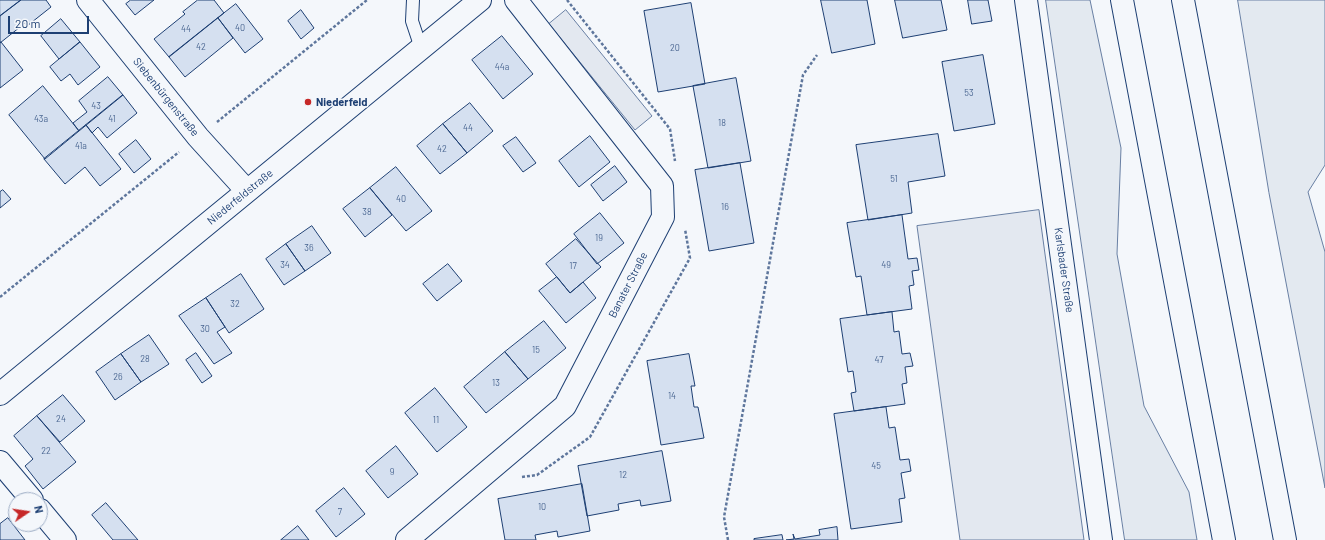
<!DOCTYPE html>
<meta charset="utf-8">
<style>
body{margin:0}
#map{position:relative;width:1325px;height:540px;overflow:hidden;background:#f4f7fb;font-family:Barlow,sans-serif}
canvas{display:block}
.north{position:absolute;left:8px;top:492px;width:40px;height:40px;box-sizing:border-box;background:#f4f7fb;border:1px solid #9eadc5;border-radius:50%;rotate:77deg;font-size:11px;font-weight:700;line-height:16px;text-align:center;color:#1d3f73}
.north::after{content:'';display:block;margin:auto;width:14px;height:18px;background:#c62828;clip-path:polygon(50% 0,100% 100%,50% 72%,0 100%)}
.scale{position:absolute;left:8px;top:16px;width:81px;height:18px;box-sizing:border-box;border:2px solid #1d3f73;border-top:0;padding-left:5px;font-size:12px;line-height:14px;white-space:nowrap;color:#1d3f73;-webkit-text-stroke:3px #f4f7fb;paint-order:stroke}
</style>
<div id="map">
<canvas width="1325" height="540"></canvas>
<div class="north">N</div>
<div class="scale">20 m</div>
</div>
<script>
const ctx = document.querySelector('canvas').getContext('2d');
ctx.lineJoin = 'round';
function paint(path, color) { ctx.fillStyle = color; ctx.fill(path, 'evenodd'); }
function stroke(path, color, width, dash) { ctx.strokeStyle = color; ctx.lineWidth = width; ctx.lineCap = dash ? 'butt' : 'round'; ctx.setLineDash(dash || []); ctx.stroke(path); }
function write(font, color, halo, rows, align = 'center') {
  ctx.font = font + ' Barlow,sans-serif'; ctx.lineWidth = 3; ctx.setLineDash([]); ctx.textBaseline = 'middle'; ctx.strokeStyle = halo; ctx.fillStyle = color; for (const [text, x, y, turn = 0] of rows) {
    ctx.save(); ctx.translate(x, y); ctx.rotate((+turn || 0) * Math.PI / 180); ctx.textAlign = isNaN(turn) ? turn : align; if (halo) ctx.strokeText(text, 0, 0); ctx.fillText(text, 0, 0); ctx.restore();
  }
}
const green = new Path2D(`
 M1046,0H1090L1121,148L1117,254L1144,406L1189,492L1197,540H1125Z
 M1238,0H1325V165L1308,192L1325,252V488L1269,193Z`);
const parking = new Path2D(`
 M566,10L652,116L635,130L549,24Z
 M1039,210L1084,540H960L917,226Z`);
const building = new Path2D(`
 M0,0H21L0,16Z
 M21,0H46L51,7L27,26L25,23L0,43V16Z
 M131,0H154L135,15L126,4Z
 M198,0H214L224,13L169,57L154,39L185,14L183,12Z
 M821,0H867L875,44L832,53Z
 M895,0H941L947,30L903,38Z
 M968,0H988L992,21L972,24Z
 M691,3L705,84L658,92L644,11Z
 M236,4L263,39L245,53L218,18Z
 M301,10L314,28L301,39L288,21Z
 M218,18L233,38L185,77L169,57Z
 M61,19L80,42L59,59L41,36Z
 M502,36L533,74L503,99L472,60Z
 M1,42L23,70L0,88V43Z
 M80,42L100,67L78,85L70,74L61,81L50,67Z
 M983,55L995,124L954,131L942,62Z
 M108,77L123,95L79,131L73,123L87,112L79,101Z
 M736,78L751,161L708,168L693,86Z
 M43,86L79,131L45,159L9,115Z
 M123,95L137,113L107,138L98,127L92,133L86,125Z
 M470,103L493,131L467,153L443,124Z
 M443,124L467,153L440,174L417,146Z
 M86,125L121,169L100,186L85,167L65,184L44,159Z
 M938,134L945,176L908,182L912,213L868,220L856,145Z
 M590,136L610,162L579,187L559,161Z
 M516,137L536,163L523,172L503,146Z
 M136,140L151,159L134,173L119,154Z
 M740,163L754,243L709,251L695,170Z
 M615,166L627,182L603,201L591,185Z
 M396,167L432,211L406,231L370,188Z
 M370,188L392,215L365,237L343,209Z
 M3,190L11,199L0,208V192Z
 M600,213L624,243L597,264L574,234Z
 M902,215L908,259L917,258L919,270L912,271L914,285L909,286L912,309L867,315L861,276L856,277L847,223Z
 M312,226L331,253L305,271L286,244Z
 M576,239L601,267L570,293L546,264Z
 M286,244L305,271L284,285L266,259Z
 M448,264L462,281L437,301L423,284Z
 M241,274L264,309L229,333L206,298Z
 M557,277L570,293L583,282L596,298L566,323L539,291Z
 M206,298L225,327L217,332L232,353L214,364L179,316Z
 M892,312L894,332L899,331L902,354L910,353L913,366L905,367L907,383L902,384L905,404L854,411L851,393L856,392L853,371L848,372L840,319Z
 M544,321L566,348L528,379L505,352Z
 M149,335L169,364L141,382L121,354Z
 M505,352L528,379L486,413L464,387Z
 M196,353L212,376L202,383L186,360Z
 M121,354L141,382L115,400L96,372Z
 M689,354L695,386H691L694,407H698L704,438L661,445L647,361Z
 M435,388L467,427L437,452L405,413Z
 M63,395L85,421L60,442L37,416Z
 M886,407L889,428L895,427L900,460L909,459L911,471L901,473L905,498L899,499L902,522L851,529L834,414Z
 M37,416L76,462L43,489L25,466L33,459L14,436Z
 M396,446L418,474L388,498L366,471Z
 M662,451L671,501L641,506L640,500L618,504L619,510L587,516L578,466Z
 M582,484L590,531L558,537L557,531L535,535L536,540H505L498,499Z
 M344,488L365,514L336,537L316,511Z
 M106,503L138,540H113L92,515Z
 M8,518L25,540H0V524Z
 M298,526L309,540H281Z
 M837,527L838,540H786L794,539L793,534L795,539L820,535L819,530Z
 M782,535L783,540H754V539Z`);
const path = new Path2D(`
 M567,0L670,129L675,161
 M217,122L367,0
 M0,297L179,152
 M522,477L537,475L590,437L690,258L685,229
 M728,540L724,517L803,75L817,55`);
const service = new Path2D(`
 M413,0L412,21L421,48`);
const minor = new Path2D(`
 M88,0L198,137L247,191
 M1026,0L1101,540
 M0,394L480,0
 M0,462L32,500
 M40,510L65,540
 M407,540L565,406L663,217L662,186L516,0`);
const motorway = new Path2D(`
 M1122,0L1224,540
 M1183,0L1285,540`);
const markers = [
 [308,102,4,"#c62828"]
];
const numberNames = [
 ["40",240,28],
 ["44",186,29],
 ["42",201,47],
 ["20",675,48],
 ["44a",502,67],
 ["53",969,93],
 ["43",96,106],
 ["43a",41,119],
 ["41",112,119],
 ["18",722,123],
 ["44",468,128],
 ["41a",81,146],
 ["42",442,149],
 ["51",894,179],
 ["40",401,199],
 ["16",725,207],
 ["38",367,212],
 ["19",599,238],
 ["36",309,248],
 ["34",285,265],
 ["49",886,265],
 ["17",573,266],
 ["32",235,304],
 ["30",205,329],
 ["15",536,350],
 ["28",145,359],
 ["47",879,360],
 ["26",118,377],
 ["13",496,383],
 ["14",672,396],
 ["24",61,419],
 ["11",436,420],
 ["22",46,451],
 ["45",876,466],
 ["9",392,472],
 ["12",623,475],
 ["10",542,507],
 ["7",340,512]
];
const streetNames = [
 ["Siebenbürgenstraße",166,97,51],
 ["Niederfeldstraße",240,197,-39],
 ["Karlsbader Straße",1064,270,82],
 ["Banater Straße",628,285,-63]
];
const poiNames = [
 ["Niederfeld",316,102]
];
paint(green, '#e3e9f0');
stroke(green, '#687fa3', 1);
paint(parking, '#e3e8f0');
stroke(parking, '#687fa3', 1);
paint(building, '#d5e0f0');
stroke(building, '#1d3f73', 1);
stroke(service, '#1d3f73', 14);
stroke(minor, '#1d3f73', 24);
stroke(motorway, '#1d3f73', 24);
stroke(path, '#5e769c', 2.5, [3, 2]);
stroke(service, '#f4f7fb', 12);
stroke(minor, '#f4f7fb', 22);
stroke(motorway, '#f4f7fb', 22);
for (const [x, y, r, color] of markers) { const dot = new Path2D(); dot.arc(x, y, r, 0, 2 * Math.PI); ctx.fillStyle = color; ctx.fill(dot); stroke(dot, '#f4f7fb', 1.5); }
write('9px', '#4b6792', null, numberNames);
write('11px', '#1d3f73', '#f4f7fb', streetNames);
write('bold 11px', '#1d3f73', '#f4f7fb', poiNames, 'left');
</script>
